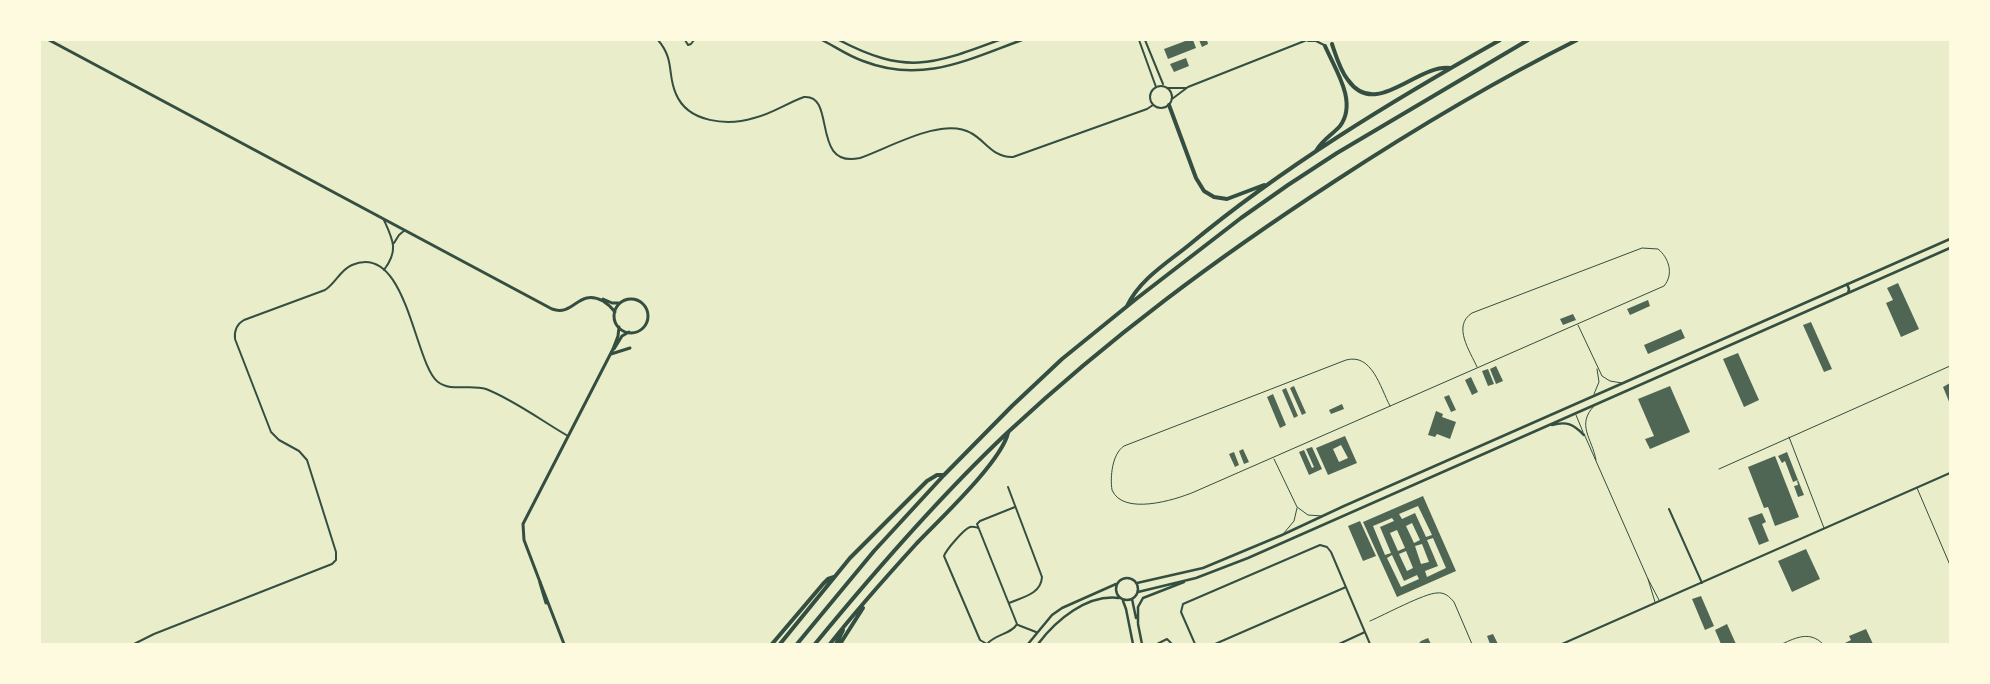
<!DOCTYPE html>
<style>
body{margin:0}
#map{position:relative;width:1990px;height:684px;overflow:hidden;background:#e9edc9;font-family:"Asap Condensed",sans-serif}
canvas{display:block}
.frame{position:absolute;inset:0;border:41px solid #fefae0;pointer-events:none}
</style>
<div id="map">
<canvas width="1990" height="684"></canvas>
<div class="frame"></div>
</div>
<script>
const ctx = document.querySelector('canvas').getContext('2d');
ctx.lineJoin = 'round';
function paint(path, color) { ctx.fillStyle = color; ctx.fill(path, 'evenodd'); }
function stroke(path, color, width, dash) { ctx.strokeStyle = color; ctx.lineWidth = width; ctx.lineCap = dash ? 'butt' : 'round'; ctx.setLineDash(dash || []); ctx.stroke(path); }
const building = new Path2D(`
 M1188,40H1193L1196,48L1168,59L1164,49Z
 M1199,40H1207L1208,44L1202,47Z
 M1186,58L1189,66L1174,72L1170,64Z
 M1898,283L1919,329L1901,337L1886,303L1893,300L1887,288Z
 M1648,300L1650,306L1630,315L1627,309Z
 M1573,314L1576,320L1563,325L1560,319Z
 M1811,322L1832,369L1824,372L1803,325Z
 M1681,329L1685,338L1648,354L1644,345Z
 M1738,353L1759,400L1744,407L1723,359Z
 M1496,366L1503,381L1496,384L1490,369Z
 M1488,369L1494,384L1488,386L1482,371Z
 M1471,377L1478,392L1472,395L1465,380Z
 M1950,383V404L1943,387Z
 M1294,386L1306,413L1302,415L1290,388Z
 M1670,386L1690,432L1650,449L1645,439L1654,436L1638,399Z
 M1286,388L1298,416L1294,418L1282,390Z
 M1273,394L1286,425L1280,428L1267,397Z
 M1449,395L1456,410L1451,412L1444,397Z
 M1342,404L1344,409L1331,414L1329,410Z
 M1436,411L1443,414L1442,417L1456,422L1450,439L1437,434L1435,437L1428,435Z
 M1345,436L1357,463L1328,475L1316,448ZM1341,445L1348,458L1339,462L1333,449Z
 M1312,447L1322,469L1309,475L1299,452L1304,450L1312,468L1314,467L1306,449Z
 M1243,449L1249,462L1244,464L1239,451Z
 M1234,452L1239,465L1235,467L1229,454Z
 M1787,452L1798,480L1793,482L1785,461L1782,463L1778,456Z
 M1775,456L1799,517L1775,526L1768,507L1764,508L1748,467Z
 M1798,480L1804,495L1798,497L1794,486L1798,485L1797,481Z
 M1423,496L1456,571L1397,597L1363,522ZM1418,506L1432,535L1426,537L1415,513L1402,519L1399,514ZM1392,518L1394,521L1380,527L1391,553L1385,555L1373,526ZM1412,523L1420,540L1414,543L1406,526ZM1397,530L1405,548L1398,551L1390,533ZM1433,538L1446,568L1427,577L1425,571L1438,566L1427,540ZM1422,544L1429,562L1421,564L1415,546ZM1406,551L1413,568L1407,571L1399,554ZM1392,555L1404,581L1417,575L1419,579L1401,587L1387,558Z
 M1762,513L1766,522L1762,524L1769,541L1759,545L1748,518Z
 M1360,521L1376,556L1363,561L1348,526Z
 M1806,549L1820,579L1792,592L1778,561Z
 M1701,596L1714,626L1705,630L1692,599Z
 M1727,624L1736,644H1721L1715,630Z
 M1866,629L1873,644H1843L1851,640L1849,636Z
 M1493,634L1498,644H1490L1487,636Z
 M1428,638L1431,644H1418L1421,641Z`);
const service = new Path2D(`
 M1578,325L1602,376L1610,381L1622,383
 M1594,394L1599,382L1597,369
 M1390,406C1380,387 1372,353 1346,360L1124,446C1112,454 1110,477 1112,490C1123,516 1175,500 1194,492L1664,286C1674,274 1669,258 1658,249L1642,248L1472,313C1452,326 1470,351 1477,367
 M1594,406C1576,425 1592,438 1596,460
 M1576,415L1583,432
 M1585,436L1648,579L1659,600
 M1789,437L1824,528
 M1274,459L1297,507L1308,515L1322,516
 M1719,469L1950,366
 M1917,488L1950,565
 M1284,533L1294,521L1297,508
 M1648,579L1655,602
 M1370,621C1384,615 1425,593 1437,593C1444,592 1449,596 1454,602L1472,644
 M1782,644C1797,637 1810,631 1823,644`);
const minor = new Path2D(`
 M658,40C675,60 667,74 676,94C688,123 728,126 754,118C772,114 787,103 804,97C837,94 810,169 860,158C889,148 943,116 971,133C986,141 993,158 1013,157L1147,109L1153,105
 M685,40L688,45L691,44L694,40
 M1139,40L1156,87
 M1145,40L1163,84
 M1308,41H1316L1324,45
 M1150 97a11 11 0 1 1 22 0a11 11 0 1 1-22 0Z
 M1168,88H1186
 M1172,99L1188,87L1307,40
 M384,220C393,240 399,250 384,270
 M394,243L399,235L405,230
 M1008,487L1042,577C1041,594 1023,597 1009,603
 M1669,509L1702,583
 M978,528C975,527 974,526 970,527C964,529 946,550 944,556L980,640L987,644
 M1018,625L1036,632
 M134,644L154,634L332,564L336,560V552L307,460L299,451L279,440L271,432L235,339C234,330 237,324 244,320L325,290C336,283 340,270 352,265C407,241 414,364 438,382C451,392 470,384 486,389C514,400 542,421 568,436
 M987,644C995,634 1012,634 1017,624L977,524L980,521L1015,507
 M1157,644L1167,639L1172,644
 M1195,644L1181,612L1183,604L1320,545L1327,547L1331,552L1370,644
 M1215,644L1346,587
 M1339,644L1365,632
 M1562,644L1950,473`);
const tertiary = new Path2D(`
 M822,40C836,47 848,56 863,61C922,84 967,60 1022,40
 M839,40C906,75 932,65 999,40
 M1847,284L1849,289L1848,293
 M1552,425C1567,421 1573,424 1584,435
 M1116 589a11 11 0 1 1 22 0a11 11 0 1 1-22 0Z
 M1137,583L1203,568L1282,535L1344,506L1950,239
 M1138,592L1196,578L1248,558L1950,248
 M1132,599L1136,618
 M1123,601L1126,609L1133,644
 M1138,623V607L1143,598L1184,582
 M1138,624L1142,644
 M1028,644L1052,615L1062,608L1116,584
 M1038,644C1056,620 1087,594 1119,598`);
const secondary = new Path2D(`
 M49,40L552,309C574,317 578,288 603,301C608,304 611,307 615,312
 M603,299L612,303H620
 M614 316a17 17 0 1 1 34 0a17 17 0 1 1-34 0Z
 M614,349L622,336L629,332
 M611,354L630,348
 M540,582L524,540L523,524L613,349L618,336L619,327`);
const primary = new Path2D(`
 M540,582L564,644
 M540,583L546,603`);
const motorway = new Path2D(`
 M1332,44C1336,56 1340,70 1348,80C1376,120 1417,63 1451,68
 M1169,105L1196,178L1204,191L1214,197L1227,199L1264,185
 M1316,151C1322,140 1332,135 1340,126C1358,102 1335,69 1325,46
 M1127,306C1140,279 1167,263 1189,245C1284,166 1392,101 1500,40
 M772,644L823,584L828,579L834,577
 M780,644L850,558L927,481L937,475H944
 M797,644L874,551L944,475L1012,406L1062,359L1136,299L1241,218L1288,185L1337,153L1528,40
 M815,644C875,571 938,498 1007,433C1110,337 1217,258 1335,181C1413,130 1493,82 1577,40
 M830,644C857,609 887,576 917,543C940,519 1001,462 1008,433
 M836,644L843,630
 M840,644L863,608`);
paint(building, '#4f6655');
stroke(service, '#344e41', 1);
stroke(minor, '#344e41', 2);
stroke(tertiary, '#344e41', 2.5);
stroke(secondary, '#344e41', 3);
stroke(primary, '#344e41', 3);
stroke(motorway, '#344e41', 4);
</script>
